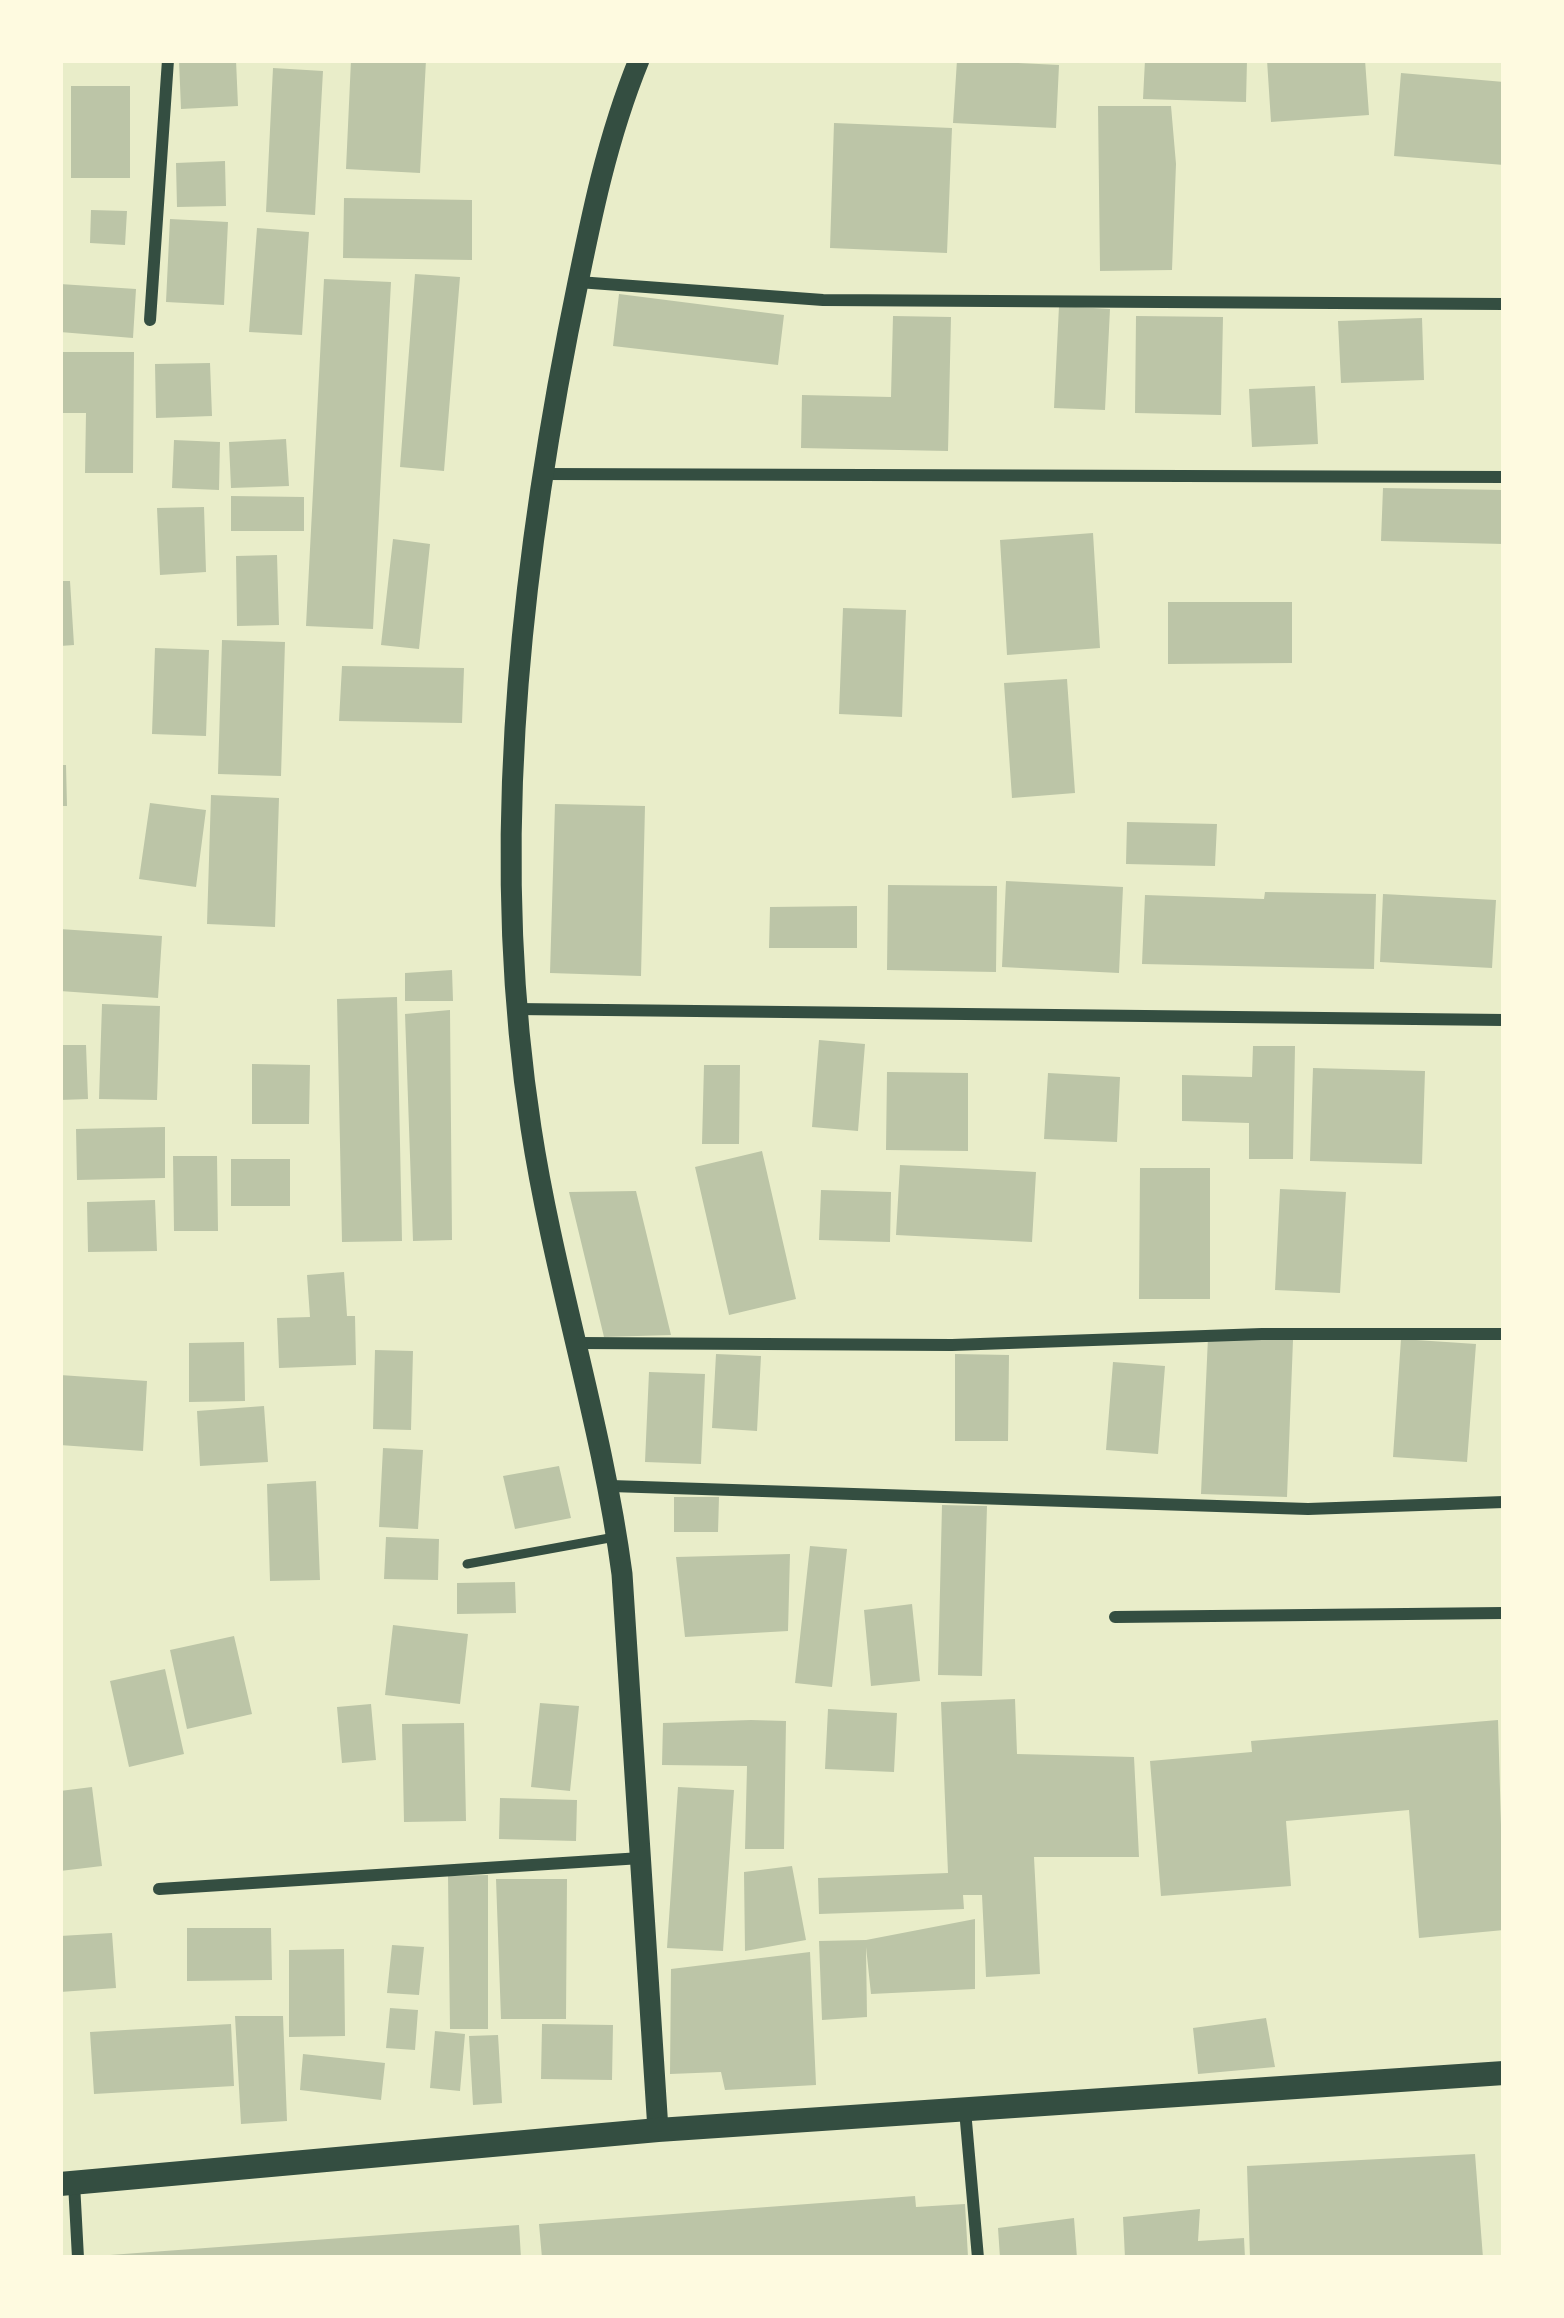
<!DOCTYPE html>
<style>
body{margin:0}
#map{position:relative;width:1564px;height:2318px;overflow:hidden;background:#e9edc9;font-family:Merriweather,serif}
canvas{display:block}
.frame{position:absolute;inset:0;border:63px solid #fefae0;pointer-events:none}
</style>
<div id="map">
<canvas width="1564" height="2318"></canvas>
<div class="frame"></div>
</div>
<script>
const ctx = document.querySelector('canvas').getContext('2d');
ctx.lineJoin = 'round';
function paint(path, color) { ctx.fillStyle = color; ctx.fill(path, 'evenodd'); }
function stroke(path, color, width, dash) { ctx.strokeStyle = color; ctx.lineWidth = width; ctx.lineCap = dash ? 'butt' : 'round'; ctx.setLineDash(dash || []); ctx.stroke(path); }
const building = new Path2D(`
 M179,60H236L238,106L181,109Z
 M351,60H426L420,173L346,169Z
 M957,60L1059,65L1056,128L953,123Z
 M1145,60H1247L1246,102L1143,99Z
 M1267,60H1365L1369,115L1271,122Z
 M273,68L323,71L315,215L266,212Z
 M1401,73L1504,82V165L1394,156Z
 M71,86H130V178H71Z
 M1098,106H1171L1176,164L1172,270L1100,271Z
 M834,123L952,128L947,253L830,248Z
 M225,161L226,206L177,207L176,163Z
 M344,198L472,200V260L343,258Z
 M91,210L127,211L125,245L90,243Z
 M170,219L228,222L224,305L166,302Z
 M257,228L309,232L302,335L249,332Z
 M415,274L460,277L444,471L400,467Z
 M324,279L391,282L373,629L306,626Z
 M60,284L136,289L133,338L60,332Z
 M619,294L784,315L778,365L613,346Z
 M1059,306L1110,309L1105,410L1054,408Z
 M893,316L951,317L948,451L801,448L802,395L891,397Z
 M1136,316L1223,317L1221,415L1135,413Z
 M1422,318L1424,380L1341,383L1338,321Z
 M60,352H134L133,473H85L86,413H60Z
 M210,363L212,416L156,418L155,364Z
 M1315,386L1318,444L1252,447L1249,389Z
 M286,439L289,486L231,488L229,442Z
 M174,440L220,442L219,490L172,488Z
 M1383,488L1504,490V544L1381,541Z
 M231,496L304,497V531H231Z
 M204,507L206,572L160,575L157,508Z
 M1093,533L1100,648L1007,655L1000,540Z
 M393,539L430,544L419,649L381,645Z
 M277,555L279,625L237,626L236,556Z
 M60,581H70L74,645L60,646Z
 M1168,602H1292V663L1168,664Z
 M843,608L906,610L902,717L839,714Z
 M222,640L285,642L281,776L218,774Z
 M155,648L209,650L206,736L152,734Z
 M342,666L464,668L462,723L339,721Z
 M1067,679L1075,793L1012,798L1004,683Z
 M60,765H66L67,806H60Z
 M211,795L279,798L275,927L207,924Z
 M150,803L206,810L196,887L139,879Z
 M555,804L645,806L641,976L550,973Z
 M1127,822L1217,824L1215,866L1126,864Z
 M1006,881L1123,887L1119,973L1002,967Z
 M888,885L997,886L996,972L887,970Z
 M1265,892L1376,894L1374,969L1142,964L1145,895L1264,899Z
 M1383,894L1496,900L1492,968L1380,962Z
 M857,906V948H769L770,907Z
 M60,929L162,936L158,998L60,991Z
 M452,970L453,1001H405V973Z
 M397,997L402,1241L342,1242L337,999Z
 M102,1004L160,1006L157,1100L99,1099Z
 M450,1010L452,1240L413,1241L405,1014Z
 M819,1040L865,1044L858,1131L812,1127Z
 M60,1045H86L88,1099L60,1100Z
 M1253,1046H1295L1293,1159H1249V1123L1182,1121V1075L1252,1077Z
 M252,1064L310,1065L309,1124H252Z
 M704,1065H740L739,1144H702Z
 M1313,1068L1425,1071L1422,1164L1310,1161Z
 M887,1072L968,1073V1151L886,1150Z
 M1048,1073L1120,1077L1117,1142L1044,1139Z
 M165,1127V1178L77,1180L76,1129Z
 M762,1151L796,1299L729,1315L695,1167Z
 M173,1156H217L218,1231H174Z
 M231,1159H290V1206H231Z
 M900,1165L1036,1172L1032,1242L896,1235Z
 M1140,1168H1210V1299H1139Z
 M1280,1189L1346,1192L1340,1293L1275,1290Z
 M821,1190L891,1192L890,1242L819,1240Z
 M636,1191L671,1335L604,1337L569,1192Z
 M155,1200L157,1251L88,1252L87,1202Z
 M344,1272L347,1316H355L356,1365L279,1368L277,1318L310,1317L307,1275Z
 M1208,1337L1293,1340L1287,1497L1201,1494Z
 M1401,1339L1476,1344L1467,1462L1393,1457Z
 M244,1342L245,1401L189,1402V1343Z
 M375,1350L413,1351L411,1430L373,1429Z
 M716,1354L761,1356L757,1431L712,1428Z
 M955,1354L1009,1355L1008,1441H955Z
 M1113,1362L1165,1366L1158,1454L1106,1450Z
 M649,1372L705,1374L701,1464L645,1462Z
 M60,1375L147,1381L143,1451L60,1445Z
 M264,1406L268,1462L200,1466L197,1411Z
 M383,1448L423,1450L418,1529L379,1527Z
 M559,1466L571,1518L515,1529L503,1476Z
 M316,1481L320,1580L270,1581L267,1484Z
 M674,1497H719L718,1532H674Z
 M942,1505L987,1506L982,1676L938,1675Z
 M386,1537L439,1539L438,1580L384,1579Z
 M810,1546L847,1549L832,1687L795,1683Z
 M790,1554L788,1631L685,1637L676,1557Z
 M515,1582L516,1613L457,1614V1583Z
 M912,1604L920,1681L871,1686L864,1610Z
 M393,1625L468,1634L460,1704L385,1695Z
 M234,1636L252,1714L187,1729L170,1650Z
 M165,1669L184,1754L129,1767L110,1681Z
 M1015,1699L1017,1754L1134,1757L1139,1857H1034L1040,1974L986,1977L982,1895H963L964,1909L819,1914L818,1878L948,1873L941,1702Z
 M540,1703L579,1706L570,1791L531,1787Z
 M371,1704L376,1760L342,1763L337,1707Z
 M828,1709L897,1713L894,1772L825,1769Z
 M751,1720L786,1721L784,1849H745L747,1766L662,1765L663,1723Z
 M1498,1720L1504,1930L1419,1938L1409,1810L1286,1821L1291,1886L1161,1896L1150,1761L1252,1752L1251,1741Z
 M464,1723L466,1821L404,1822L402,1724Z
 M92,1787L102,1866L60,1871V1791Z
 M678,1787L734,1790L723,1951L667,1948Z
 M500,1798L577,1800L576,1841L499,1839Z
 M792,1866L806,1940L745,1951L744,1872Z
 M488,1875V2029H450L448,1876Z
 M496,1879H567L566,2019H501Z
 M975,1919V1989L871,1994L866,1947L867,2017L822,2020L819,1941L866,1940Z
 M187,1928H271L272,1980L187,1981Z
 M112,1933L116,1988L60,1992V1936Z
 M392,1945L424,1947L419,1995L387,1993Z
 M344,1949L345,2036L289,2037V1950Z
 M810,1952L816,2085L725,2090L721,2072L670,2074L671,1969Z
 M390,2008L418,2010L415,2050L386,2048Z
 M235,2016H283L287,2121L241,2124Z
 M1266,2018L1275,2067L1198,2074L1193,2028Z
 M231,2024L234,2086L94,2094L90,2032Z
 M542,2024L613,2025L612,2080L541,2079Z
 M435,2031L465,2034L460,2091L430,2088Z
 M498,2035L502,2103L473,2105L469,2036Z
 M303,2054L385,2063L381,2100L300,2090Z
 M1475,2154L1483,2258H1250L1247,2166Z
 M915,2196L916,2207L965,2204L968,2257L542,2258L539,2224Z
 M1200,2209L1198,2241L1244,2238L1245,2258H1125L1123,2217Z
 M1074,2218L1077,2258H1000L998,2228Z
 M519,2225L521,2258H110V2255Z`);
const service = new Path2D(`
 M467,1564L615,1537`);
const minor = new Path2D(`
 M578,282L823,300L1504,304
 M150,320L168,60
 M543,474L1504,477
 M516,1009L1504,1020
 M577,1343L952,1345L1262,1334H1504
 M611,1486L1308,1509L1504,1502
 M1115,1617L1504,1613
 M159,1889L641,1858
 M965,2110L978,2258
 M74,2183L78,2258`);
const tertiary = new Path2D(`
 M639,60C603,148 587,239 568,332C517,594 490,863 531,1128C554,1278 602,1423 622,1574L658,2130`);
const secondary = new Path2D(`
 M60,2184L658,2130L1504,2073`);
paint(building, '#bcc5a7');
stroke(service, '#344e41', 9);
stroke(minor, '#344e41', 12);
stroke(tertiary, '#344e41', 21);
stroke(secondary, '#344e41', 24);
</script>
